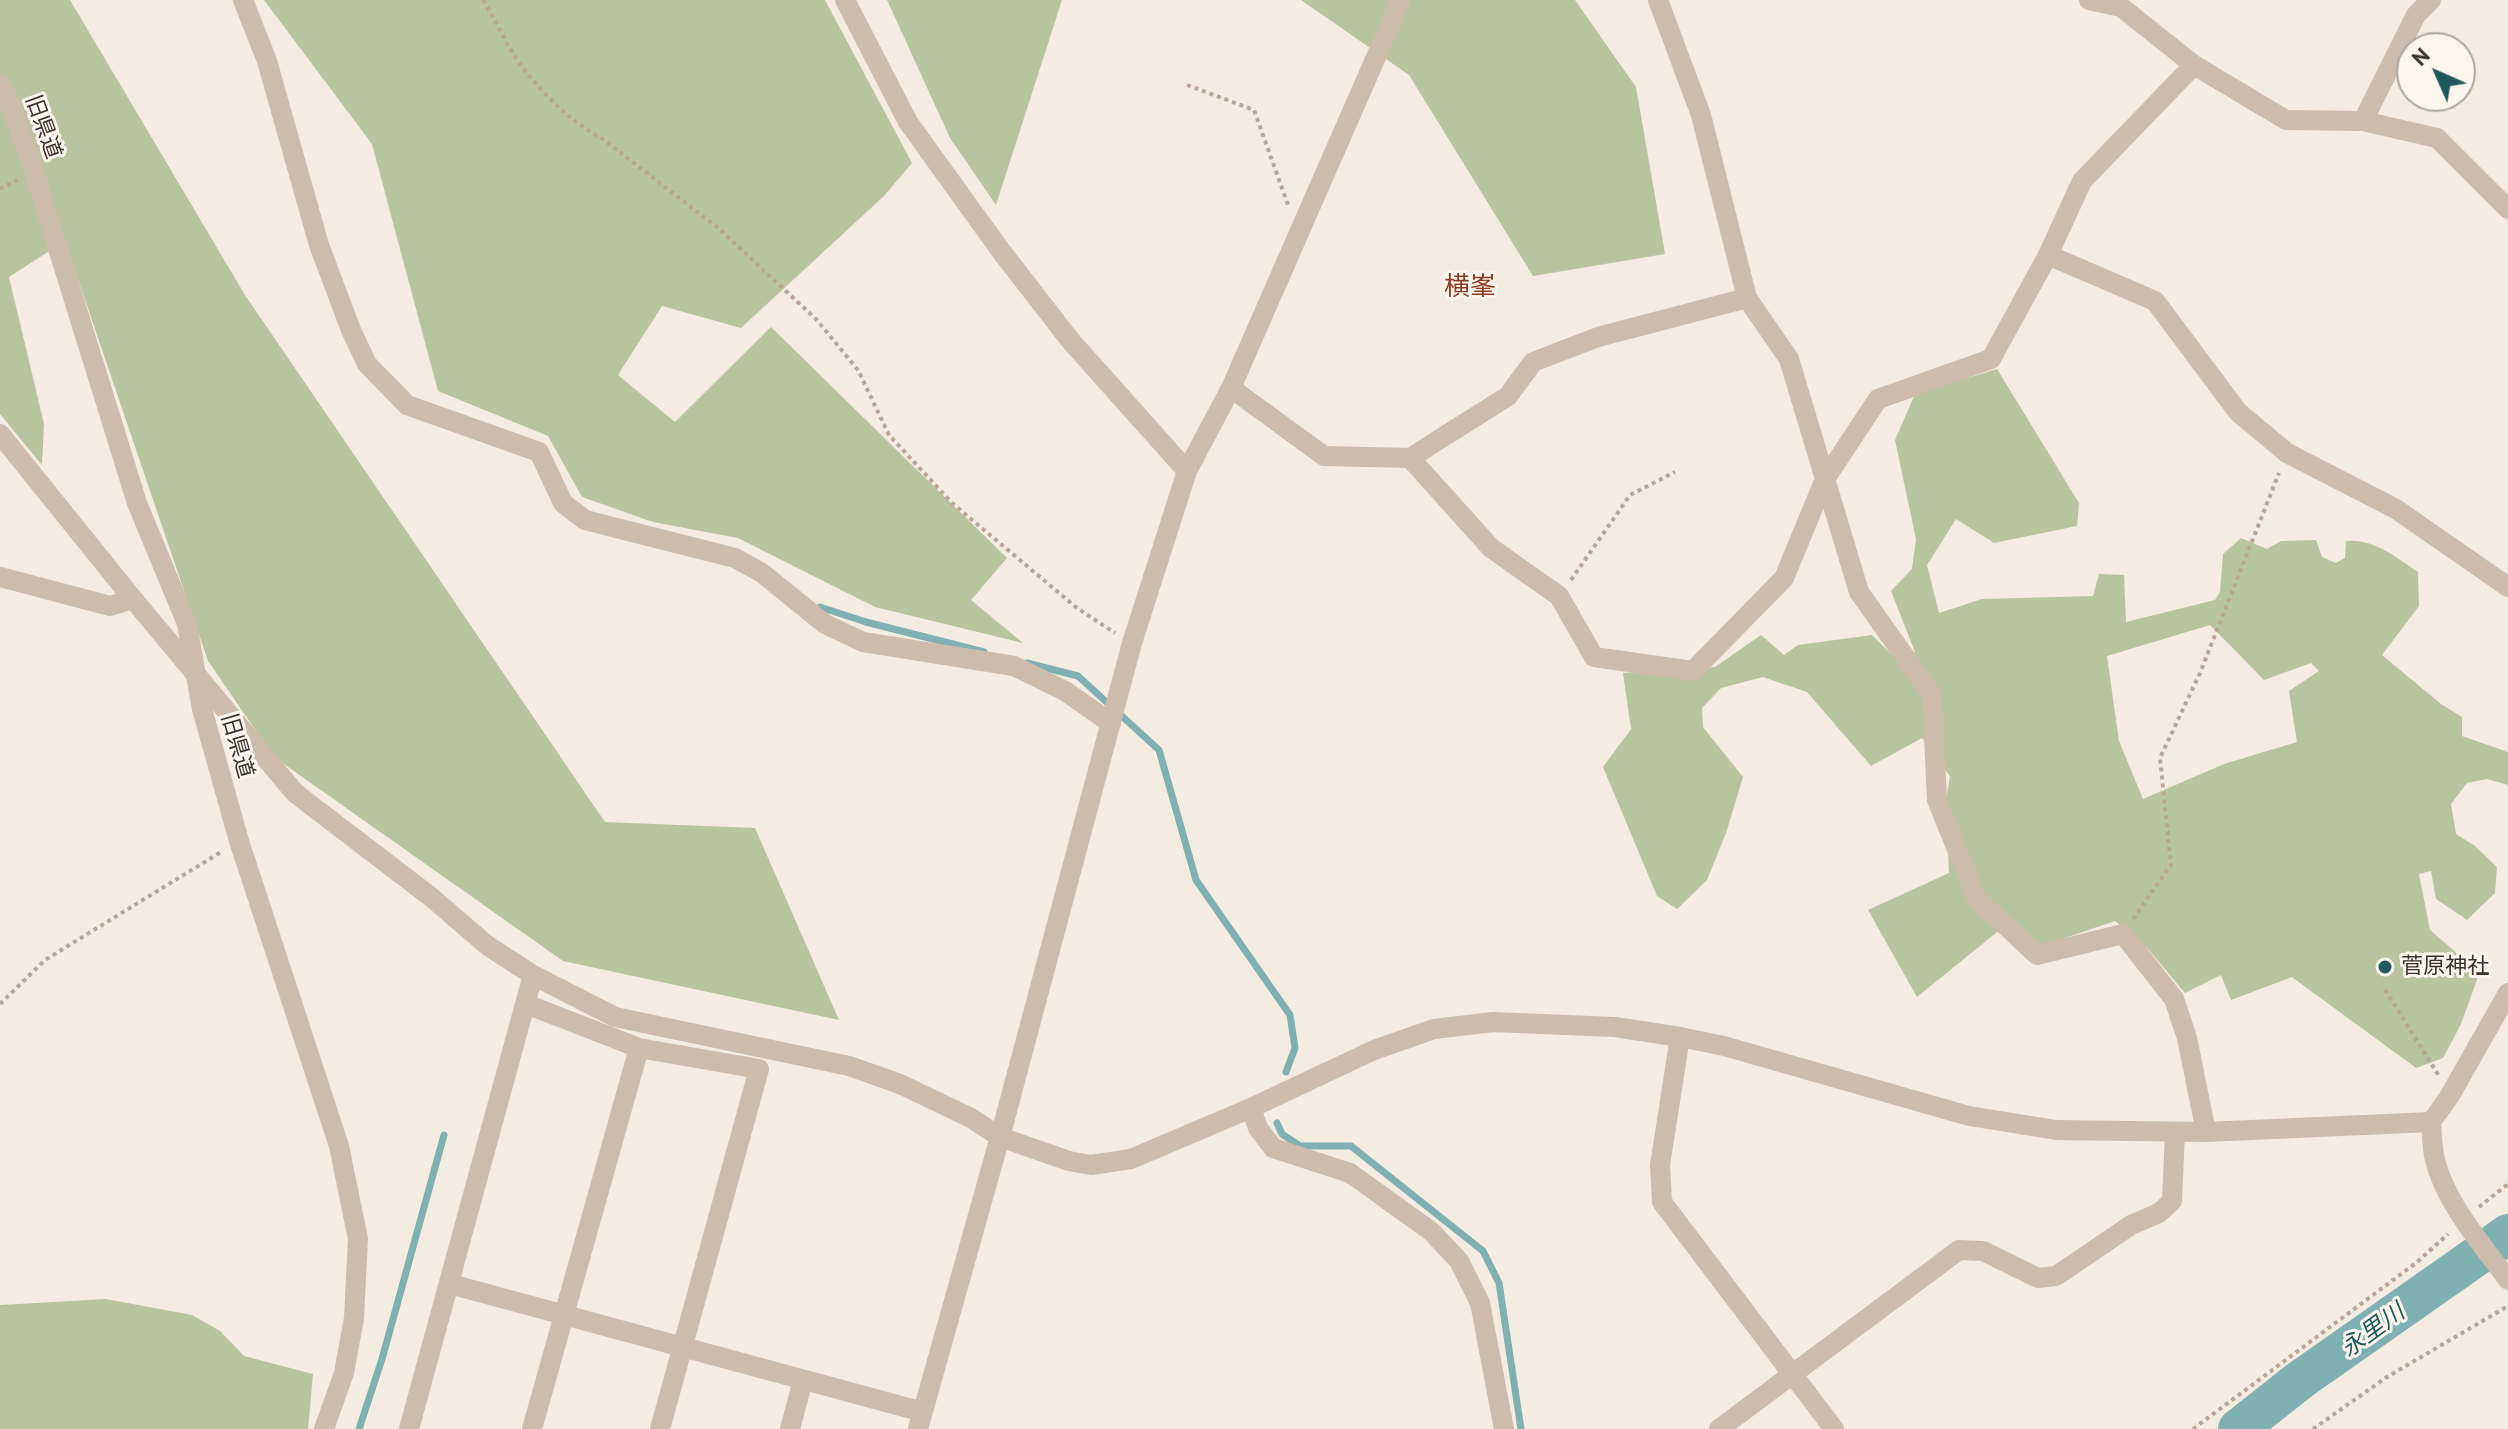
<!DOCTYPE html>
<meta charset="utf-8">
<style>
body{margin:0}
#map{position:relative;width:2508px;height:1429px;overflow:hidden;background:#f4ebe1;font-family:"PT Sans",sans-serif}
canvas{display:block}
.north{position:absolute;left:2396px;top:32px;width:80px;height:80px;box-sizing:border-box;background:#fbf5ee;border:2px solid #aea6a0;border-radius:50%;rotate:315deg;font-size:22px;font-weight:700;line-height:32px;text-align:center;color:#3b302b}
.north::after{content:'';display:block;margin:auto;width:28px;height:36px;background:#1f5a5e;clip-path:polygon(50% 0,100% 100%,50% 72%,0 100%)}
</style>
<div id="map">
<canvas width="2508" height="1429"></canvas>
<div class="north">N</div>
</div>
<script>
const ctx = document.querySelector('canvas').getContext('2d');
ctx.lineJoin = 'round';
function paint(path, color) { ctx.fillStyle = color; ctx.fill(path, 'evenodd'); }
function stroke(path, color, width, dash) { ctx.strokeStyle = color; ctx.lineWidth = width; ctx.lineCap = dash ? 'butt' : 'round'; ctx.setLineDash(dash || []); ctx.stroke(path); }
function write(font, color, halo, rows, align = 'center') {
  ctx.font = font + ' "PT Sans","Noto Sans JP",sans-serif'; ctx.lineWidth = 6; ctx.setLineDash([]); ctx.textBaseline = 'middle'; ctx.strokeStyle = halo; ctx.fillStyle = color; for (const [text, x, y, turn = 0] of rows) {
    ctx.save(); ctx.translate(x, y); ctx.rotate((+turn || 0) * Math.PI / 180); ctx.textAlign = isNaN(turn) ? turn : align; if (halo) ctx.strokeText(text, 0, 0); ctx.fillText(text, 0, 0); ctx.restore();
  }
}
const green = new Path2D(`
 M0,0H70L245,295L605,822L755,828L839,1020L563,961L274,757L208,661L65,241L9,277L44,424L42,465L0,414Z
 M264,0H825L912,163L884,196L741,328L662,306L618,375L675,422L771,327L1007,558L971,600L1023,643L875,607L738,538L653,522L582,497L548,436L438,391L372,144Z
 M887,0H1062L996,205L950,138Z
 M1301,0H1575L1636,87L1665,254L1533,276L1409,75Z
 M1997,369L2079,503L2077,526L1994,543L1956,519L1927,565L1939,613L1982,599L2093,596L2099,574L2124,575L2126,622L2215,600L2220,592L2223,554L2241,538L2267,549L2281,541L2316,540L2322,557L2336,563L2345,558L2346,541C2373,538 2396,557 2418,572L2419,606L2382,655L2441,704L2462,717V736L2508,752V785L2487,779L2467,783L2451,804L2456,834L2475,846L2497,867L2495,893L2467,920L2436,899L2431,871L2419,874L2430,930L2459,955L2478,977L2461,1024L2443,1058L2416,1068L2292,977L2231,1000L2221,975L2185,993L2148,949L2115,921L2041,946L2012,920L1917,997L1868,910L1949,873L1946,800L1950,776L1922,738L1871,766L1807,692L1763,677L1721,688L1702,708L1703,727L1743,777L1726,833L1707,880L1677,909L1657,896L1603,767L1631,729L1623,673L1715,667L1761,635L1784,655L1798,645L1872,635L1898,661L1915,652L1891,591L1912,569L1916,539L1895,440L1915,394ZM2210,625L2264,680L2311,663L2319,671L2289,691L2297,742L2224,764L2143,799L2119,741L2107,656Z
 M106,1299L192,1315L220,1331L244,1356L313,1374L308,1429H0V1305Z`);
const stream = new Path2D(`
 M820,607L866,622L984,652
 M1027,663L1078,676L1159,750L1196,880L1290,1015L1295,1048L1286,1072
 M1277,1123L1282,1134L1300,1146H1351L1483,1251L1499,1283L1521,1429
 M359,1429L382,1359L444,1135`);
const river = new Path2D(`
 M2238,1429L2300,1380L2508,1234`);
const path = new Path2D(`
 M483,0C495,18 502,37 514,55C532,84 570,122 600,137L717,227L816,319L858,370L889,435L952,503L1077,608L1115,633
 M1187,85L1254,110L1288,205
 M0,189L17,180
 M1571,580L1630,495L1675,472
 M2133,919L2171,865L2160,758L2200,673L2279,473
 M2385,990L2439,1076
 M0,1004L45,960L221,852
 M2479,1207L2508,1184
 M2193,1429L2416,1263L2448,1234
 M2313,1429L2387,1377L2508,1306`);
const minor = new Path2D(`
 M243,0L267,61L319,245L351,330L367,364L407,405L539,452L563,503L585,520L735,558L762,573L825,624L863,642L1014,666L1065,691L1111,723
 M845,0L908,122L1001,251L1070,340L1187,471
 M1658,0L1701,115L1747,298L1789,359L1859,592L1932,695L1937,800L1977,899L2037,955L2123,934L2174,999L2187,1038L2206,1132
 M2089,0L2121,7L2194,65L2286,120L2363,121L2437,138L2508,209
 M0,85L8,98L34,171L137,503L187,624L202,709L239,841L339,1146L358,1239L354,1318L344,1373L324,1429
 M2363,121L2416,15L2431,0
 M2048,255L2155,301L2238,412L2287,453L2396,509L2508,587
 M1231,388L1324,456L1410,458L1508,396L1533,362L1598,337L1747,298
 M0,434L133,599L295,793L431,897L488,946L533,975L615,1017L849,1066L900,1084L971,1118L1000,1137L1069,1161L1091,1165L1131,1159L1251,1108L1374,1050L1434,1029L1493,1022L1615,1027L1680,1037L1724,1046L1969,1116L2056,1130L2206,1132L2431,1122
 M1410,458L1491,548L1559,596L1594,657L1693,671L1784,578L1825,479L1878,399L1991,359L2048,255L2082,181L2194,65
 M0,577L110,606L133,599
 M2508,993L2449,1097L2431,1122C2432,1134 2432,1148 2435,1160C2446,1204 2482,1244 2508,1280
 M526,1004L639,1048L759,1069L660,1429
 M1680,1037L1660,1165L1662,1202L1834,1429
 M1251,1108L1258,1128L1273,1148L1350,1173L1432,1232L1459,1261L1480,1303L1504,1429
 M450,1284L923,1412
 M409,1429L533,975
 M532,1429L639,1048
 M790,1429L803,1380
 M918,1429L1000,1137L1132,643L1187,471L1231,388L1401,0
 M1719,1429L1959,1250L1983,1251L2038,1278L2056,1276L2131,1225L2159,1213L2172,1201L2175,1132`);
const markers = [
 [2385,967,8,"#1f5a5e"]
];
const streetNames = [
 ["旧県道",43,127,70],
 ["旧県道",237,746,74]
];
const poiNames = [
 ["菅原神社",2401,967]
];
const waterNames = [
 ["永里川",2373,1331,-36]
];
const quarterNames = [
 ["横峯",1470,288]
];
paint(green, '#b8c4a0');
stroke(stream, '#7fb0b2', 7);
stroke(river, '#7fb0b2', 40);
stroke(path, '#b9a596', 4, [4, 4]);
stroke(minor, '#cdbbac', 20);
for (const [x, y, r, color] of markers) { const dot = new Path2D(); dot.arc(x, y, r, 0, 2 * Math.PI); ctx.fillStyle = color; ctx.fill(dot); stroke(dot, '#fbf5ee', 3); }
write('22px', '#3b302b', '#fbf5ee', streetNames);
write('22px', '#3b302b', '#fbf5ee', poiNames, 'left');
write('italic 24px', '#1f5a5e', '#fbf5ee', waterNames);
write('26px', '#8c3b22', '#fbf5ee', quarterNames);
</script>
